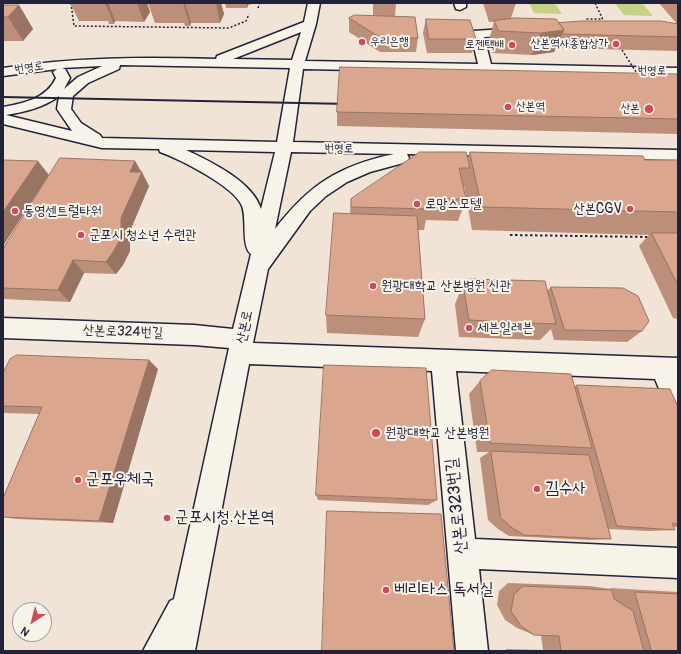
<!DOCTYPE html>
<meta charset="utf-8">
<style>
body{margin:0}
#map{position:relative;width:681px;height:654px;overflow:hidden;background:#f1e4d6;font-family:Pangolin,sans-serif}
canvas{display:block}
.frame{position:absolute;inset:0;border:4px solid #22223b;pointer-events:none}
.north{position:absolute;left:12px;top:602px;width:40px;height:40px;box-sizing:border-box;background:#f7f3e8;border:1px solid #a29fa3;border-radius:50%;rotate:216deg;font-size:11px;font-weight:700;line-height:16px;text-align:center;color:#22223b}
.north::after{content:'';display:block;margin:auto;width:14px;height:18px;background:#d1495b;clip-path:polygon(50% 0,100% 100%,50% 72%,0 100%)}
</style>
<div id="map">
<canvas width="681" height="654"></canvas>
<div class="frame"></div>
<div class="north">N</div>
</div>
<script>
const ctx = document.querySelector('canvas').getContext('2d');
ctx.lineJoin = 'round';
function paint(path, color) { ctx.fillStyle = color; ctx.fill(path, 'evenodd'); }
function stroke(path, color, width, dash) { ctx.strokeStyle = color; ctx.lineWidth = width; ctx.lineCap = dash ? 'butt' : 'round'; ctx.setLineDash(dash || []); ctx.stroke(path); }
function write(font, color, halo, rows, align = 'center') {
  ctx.font = font + ' Pangolin,"Poor Story",sans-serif'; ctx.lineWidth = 4; ctx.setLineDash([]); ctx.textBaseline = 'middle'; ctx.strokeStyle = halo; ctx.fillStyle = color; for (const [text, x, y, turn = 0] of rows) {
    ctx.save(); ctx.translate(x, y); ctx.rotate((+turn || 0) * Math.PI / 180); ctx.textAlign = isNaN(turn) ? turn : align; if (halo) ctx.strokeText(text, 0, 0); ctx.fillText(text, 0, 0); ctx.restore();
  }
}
const green = new Path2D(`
 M529,3H555L562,14L534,13Z
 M615,3H642L653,16L624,15Z`);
const pathFar1 = new Path2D(`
 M71,3L74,26L229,28L246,21L249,14
 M595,3L605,24
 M258,8L260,3
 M589,23L587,19H602`);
const path = new Path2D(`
 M510,235L650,237`);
const minor = new Path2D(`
 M308,3H320L316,24L305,61L478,64L471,34L473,31L521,28L525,29L527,32L525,35L484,37L491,64L678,68V76L303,69L293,142L678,150V160L407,154L409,158L407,162L370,172L347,182L326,196L310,211L268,269L253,343L678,358V417L669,413L655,379L456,371L475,539L678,548V578L479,569L488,651H456L432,371L249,364L195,651H143L170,601L174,599L229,348L194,345L3,338V318L194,325L233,329L251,254C241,247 247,218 242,206C235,187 180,159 160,152L159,149L102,148L3,124V107C24,103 46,99 56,78L53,72L57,69L3,76V68C74,57 144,57 216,59L217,56L304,22ZM301,32L292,60L233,59ZM120,65L290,68L277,142L102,138L100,135L81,123L71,109L73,96L88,83L119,69ZM102,66L78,77L64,89L70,78L65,69L62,68ZM59,96L57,109L72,131L6,115C24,112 43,108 59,96ZM186,150L275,152L261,209C253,182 210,161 186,150ZM291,152L394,154C338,166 309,185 275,229Z
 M454,3H466V7L460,10L456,9Z`);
const rail = new Path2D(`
 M3,97L349,104`);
const pathBridge = new Path2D(`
 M622,50L638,75`);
const wall = new Path2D(`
 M70,3H147L150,12L144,22L115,21L114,24H109L108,21H79Z
 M148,3H221L224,14L220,23H191L190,26H185L184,23H155Z
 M225,3H251L250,5H248L247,8H226Z
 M373,3H396L395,16H390L418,38L416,52H380L349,32V18L373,16Z
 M483,3H516L511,18H510V19L559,23L677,24L659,3H678V51L557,48L556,47L554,52L532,55L492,53L488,43L494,22H489Z
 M3,5H19L33,29L23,41H3Z
 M426,19L476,39L472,53H427L423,33Z
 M678,74V134L337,126V112Z
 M470,152L645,160H678V319L673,318L639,246L649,235L472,230L464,186L463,187L466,199L458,221L426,220L424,230H418L425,319L418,337L327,333L326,315L350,214L351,199L468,159Z
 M135,161L149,186L130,231V251L123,265L116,274L84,273L70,302L3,299V249Z
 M463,285L547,291L551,287L642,331L627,342L554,340L551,329L540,340L459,337L455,304Z
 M158,369L113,523L16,519L3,517V498L39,414L5,413L3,412V373Z
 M480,381L575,386L577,385L678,407V527H673L675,530L648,531L609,529L611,539L590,540L509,536L498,529L488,520L480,458L489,452H477L469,394Z
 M316,495L437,500L428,505L318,500Z
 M508,583L589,586L611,589L610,588L678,592V651H506V649L543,650L541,635H534L517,628L505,620L497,605L499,591Z`);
const shadedWall = new Path2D(`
 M105,3H108L115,21L114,24Z
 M137,3H147L150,12L144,22Z
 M183,3H185L191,23L190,26Z
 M216,3H221L224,14L220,23Z
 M246,3H247L248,5L247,8Z
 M19,5L33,29L23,41L8,17Z
 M564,30L554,52L532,55L541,33Z
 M38,161L49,175L3,246V212Z
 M135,161L142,173V172L149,186L130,231V251L123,265L116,274L106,262L121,218L130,172Z
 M73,260L84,273L70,302L58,290Z
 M149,360L158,369L113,523L99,521Z`);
const building = new Path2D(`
 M3,5H19L8,17H3Z
 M355,15L415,17L418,38H381L349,18Z
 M515,18L556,19L564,30L541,33L499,31L494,21Z
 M426,19L470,20L476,39H429Z
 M581,21H661L678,24V37L563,34L562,33L564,30L559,23Z
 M340,67L678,74V119L337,112Z
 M420,152H466L470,168H459L466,199H428L429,209L351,207V199Z
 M470,152L643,156L645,160H678V212L482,207Z
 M60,158L135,161L130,172H142L121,218V238L113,252L106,262L73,260L58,290L3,288V249Z
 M3,160L38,161L3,212Z
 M334,213L417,216L425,319L326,315Z
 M652,233H678V285Z
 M471,279L545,281L556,324L469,320L463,285Z
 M551,287L623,288L638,296L649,321L642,331L565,330Z
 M17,355L149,360L99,521L3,517V498L42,407L3,406V373L10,359Z
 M324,365L426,368L437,500L316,495Z
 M492,370L571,374L592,448L490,443L480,381Z
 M577,385L670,389L678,407V524L672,523L675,530L617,526Z
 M491,451L589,455L611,539L524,535L511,527L501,518Z
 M327,511L441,514L454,651H322Z
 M523,586L612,590L614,599L633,611L644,651H561L559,636L534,635L521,626L511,611L514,595Z
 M635,592L678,594V651H652Z`);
const markers = [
 [362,42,4,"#d1495b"],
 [616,44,4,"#d1495b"],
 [512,45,4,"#d1495b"],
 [508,107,4,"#d1495b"],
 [649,109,5,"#d1495b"],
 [417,204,4,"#d1495b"],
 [630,209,4,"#d1495b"],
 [15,211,4,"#d1495b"],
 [81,235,4,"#d1495b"],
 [373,286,4,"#d1495b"],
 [469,328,4,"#d1495b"],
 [376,433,5,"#d1495b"],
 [78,480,4,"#d1495b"],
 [537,489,4,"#d1495b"],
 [167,518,4,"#d1495b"],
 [386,590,4,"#d1495b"]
];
const farPoinames = [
 ["우리은행",370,42,"left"],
 ["산본역사종합상가",608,44],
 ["로젠택배",504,45],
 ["산본역",516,107,"left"],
 ["산본",640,109]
];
const farStreetnames = [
 ["번영로",29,68,-8],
 ["번영로",652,71,1],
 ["번영로",339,149,1]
];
const poiNames = [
 ["로망스모텔",425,204],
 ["산본CGV",622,209,"right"],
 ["동영센트럴타워",23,211],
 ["군포시 청소년 수련관",89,235],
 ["원광대학교 산본병원 신관",381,286],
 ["세븐일레븐",477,328],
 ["원광대학교 산본병원",385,433]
];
const streetNames = [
 ["산본로",245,327,-78],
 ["산본로324번길",123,332,2]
];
const nearPoinames = [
 ["군포우체국",86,480],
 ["김수사",545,489],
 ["군포시청.산본역",175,518],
 ["베리타스 독서실",394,590]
];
const nearStreetnames = [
 ["산본로323번길",457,506,-96]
];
paint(green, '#c6d184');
stroke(minor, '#22223b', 3);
stroke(pathFar1, '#22223b', 1.5, [2, 2]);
stroke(path, '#22223b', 2, [2.5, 2.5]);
paint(minor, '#f7f3e8');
stroke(rail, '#22223b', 2);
stroke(pathBridge, '#22223b', 1.5, [2, 2]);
paint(wall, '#bb8f7a');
paint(shadedWall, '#997463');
paint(building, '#daa68e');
stroke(building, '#997463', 1);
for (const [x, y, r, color] of markers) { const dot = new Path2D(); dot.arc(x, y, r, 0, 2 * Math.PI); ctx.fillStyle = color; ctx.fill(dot); stroke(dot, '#f7f3e8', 1.5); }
write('12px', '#22223b', '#f7f3e8', farPoinames, 'right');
write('12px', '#22223b', '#f7f3e8', farStreetnames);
write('14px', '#22223b', '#f7f3e8', poiNames, 'left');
write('14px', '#22223b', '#f7f3e8', streetNames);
write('17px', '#22223b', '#f7f3e8', nearPoinames, 'left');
write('17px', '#22223b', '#f7f3e8', nearStreetnames);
</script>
